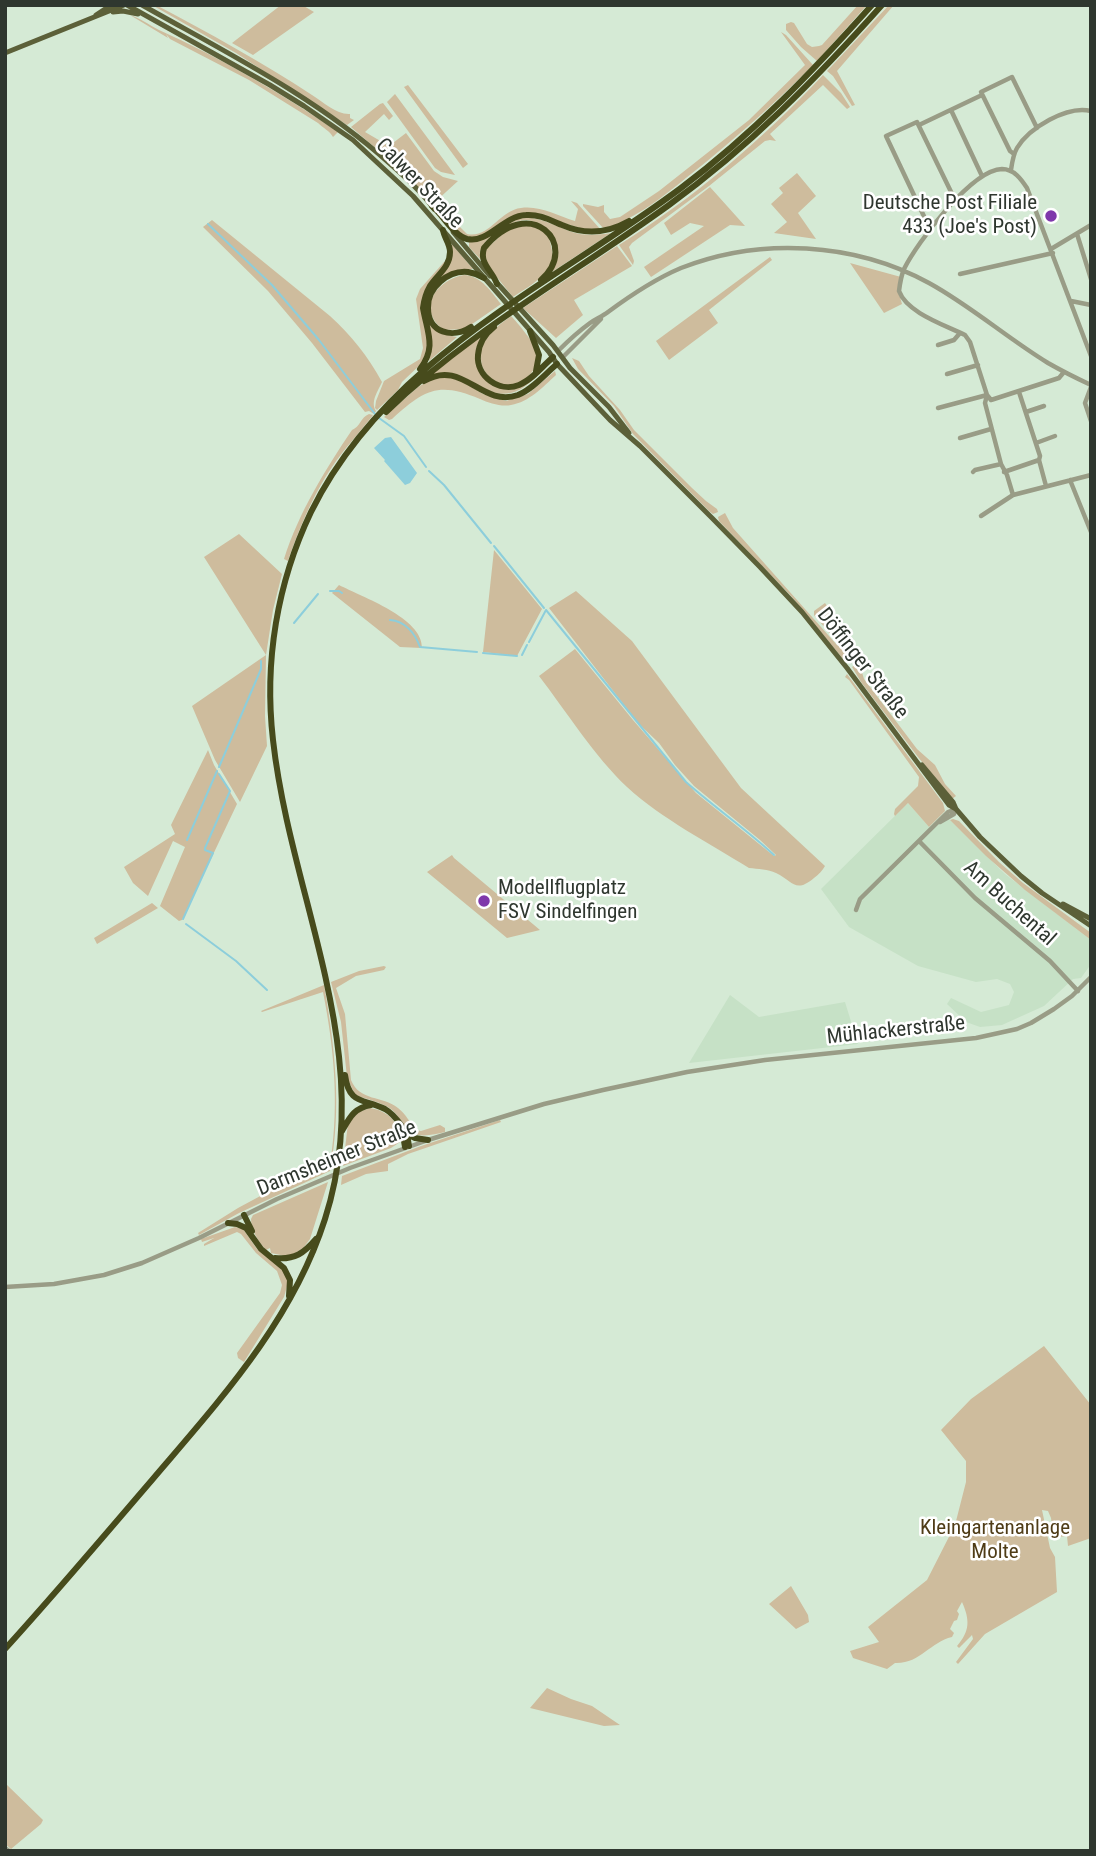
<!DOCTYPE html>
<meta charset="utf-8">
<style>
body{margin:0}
#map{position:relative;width:1096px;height:1856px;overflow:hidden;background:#d5ead5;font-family:"Roboto Condensed",sans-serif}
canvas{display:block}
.frame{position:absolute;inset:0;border:7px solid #2f372f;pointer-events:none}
</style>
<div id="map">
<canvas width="1096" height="1856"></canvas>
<div class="frame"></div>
</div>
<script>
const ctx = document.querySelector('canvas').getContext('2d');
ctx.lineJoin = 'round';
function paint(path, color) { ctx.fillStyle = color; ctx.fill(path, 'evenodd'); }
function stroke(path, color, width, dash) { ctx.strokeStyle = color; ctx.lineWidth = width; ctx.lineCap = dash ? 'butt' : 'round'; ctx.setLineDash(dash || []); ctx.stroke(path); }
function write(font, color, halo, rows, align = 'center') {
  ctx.font = font + ' "Roboto Condensed",sans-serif'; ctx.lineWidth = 5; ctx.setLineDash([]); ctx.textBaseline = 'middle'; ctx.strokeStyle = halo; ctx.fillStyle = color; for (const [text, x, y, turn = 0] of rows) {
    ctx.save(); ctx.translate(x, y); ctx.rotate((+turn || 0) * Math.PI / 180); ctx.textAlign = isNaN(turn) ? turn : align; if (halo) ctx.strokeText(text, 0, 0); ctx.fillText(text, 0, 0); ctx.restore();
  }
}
const built = new Path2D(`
 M908,803L929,827L943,813L1005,874L1091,940V964L1081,978L1073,979L1044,1006L1002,1025L980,1027L966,1022L947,1004L951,998L981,1012L1009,1005L1014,992L1010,984L997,979L976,982L918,966L849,927L821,889Z
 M730,995L759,1017L845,1002L858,1044L689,1063Z`);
const green = new Path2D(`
 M152,5H156C209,33 262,62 312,95C323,102 337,115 350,114V118L354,120L347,125L236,53Z
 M281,5H302L314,12L253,55L232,43Z
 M858,5H867L817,61L801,47L786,30V24L791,22L794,23L807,44L812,47L819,46L822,45Z
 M889,5H894L837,71L855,105L852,106L833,76L827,71Z
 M130,15C140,18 149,25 159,30C221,58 281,93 338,132L333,137C330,131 323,128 318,123L249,80L170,39L166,34L168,38Z
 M781,32L786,35L813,65C774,104 734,140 691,174C664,196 637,218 604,229L583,206V204L598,207L604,205V212L610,219L620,217L659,191L749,120L805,65Z
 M823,75L841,93L850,107L847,109L823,85L770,134L776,141L770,140L765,141L709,186L632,243L629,247L634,261L633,265L619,245C694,198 763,139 823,75Z
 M408,85L468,164L463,168L404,87Z
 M395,94L455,175L441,172L435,168L387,102Z
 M383,103L393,116L389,120L384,114L365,132L389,146L406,133L434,171L443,177L458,181L435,202L467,234C489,239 500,210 521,208C539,205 558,216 575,221L578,209L571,201L577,203L601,230H586L532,213L480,236L473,238L461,234L400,169L351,127L380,104Z
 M797,173L816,196L798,213L816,239L774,233L787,222L771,204L783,193L779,188Z
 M710,187L745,226L730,225L651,277L644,267L704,226L690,223L671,235L664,223Z
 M524,217C542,218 556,226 572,232C584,236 599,235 611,233L552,272L555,263L547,229C541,225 534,221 527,220C513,219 486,236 481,249C479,253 480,255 481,260L469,247V241L510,222Z
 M212,220L330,316C351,335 368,356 382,382C378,391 370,402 376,411L374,414L369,411L365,412L312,343L268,291L203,227Z
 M520,224C526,226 536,226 541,230C545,232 550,239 551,243C562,269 531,285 513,297L487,265L485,250L509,228Z
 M452,244L473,269C466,270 458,270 451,273C416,288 417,329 457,337L429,361C435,337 422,323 426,302C428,288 439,281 446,270C452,261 450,252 452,244Z
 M617,246L632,266L574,300L583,315L556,338L523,308Z
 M770,257L772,260L709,310L718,323L669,360L656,341Z
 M444,262H446L430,282L428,347L422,363L402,382L398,390L377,410L375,408L376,401L384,381L420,359L423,348L416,299L420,289Z
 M850,263L901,277L898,290L902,304L884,313Z
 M464,275C482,276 491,292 501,304L465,329L444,330C440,327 435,323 433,318C422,297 445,278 464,275Z
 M511,316C517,322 535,344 537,351C541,368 525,384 509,385C499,385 491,380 486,373C469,348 492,330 511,316Z
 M482,334L479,342L483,377L515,389L547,367C539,374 531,383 521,389C486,408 469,364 431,375Z
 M572,358L579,361L589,376L620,410L634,430L692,488L706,501L717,509L718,512L713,514L709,511L633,434L614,406L578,369Z
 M555,371L556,375C543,387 529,402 511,405C501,407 489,403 480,399C438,381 424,390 392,419L389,420L384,417L418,387L433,378H457L483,394L506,401L528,394Z
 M369,414L373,415C360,432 344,449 332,467C314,493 298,531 288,561L284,559C299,512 325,470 352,430C360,427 361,417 369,414Z
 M725,513L733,528L837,645L853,657V662L849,663L843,659L791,596L719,521L718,517Z
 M239,534L282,574L273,610L266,655L265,716L267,746L240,802L215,760L192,706L266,655L204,557Z
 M494,550L542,609L517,656L483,652Z
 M339,585C362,597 423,618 422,648L400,647L332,593Z
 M576,591L632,641L741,788L825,866C822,871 819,874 814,878C795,894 793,881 776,873C768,869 758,869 749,868C709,843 662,819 627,787C595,757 566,711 539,676L575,649L633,720L696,793L774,856L776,855L760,840L694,786L675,765L659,743L638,723L549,608Z
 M825,603L856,647L850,652L839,644L814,615V611Z
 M856,664L860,666L864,679L917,749L935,765L945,784L956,796L952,799L918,757L861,682L852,667Z
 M847,674L943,803L945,811L929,827L908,803L895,816L894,814L895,809L918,786L919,777L849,680L845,677Z
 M208,750L214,765L237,804L182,920L179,921L160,906L185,847L173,841L148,896L133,883L124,867L175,834L171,825Z
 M953,819L959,821L999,862L1023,883L1091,933V940L1025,890L986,856L950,820Z
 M452,855L454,858L540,930L507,938L427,872Z
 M152,903L158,908L97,944L94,938Z
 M384,966L386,967L384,970L356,976L336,988L345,1014L351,1080C360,1102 382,1095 398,1108C406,1114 410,1123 416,1130L421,1131L440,1125L445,1128V1132C431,1135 414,1140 405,1126C400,1120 397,1114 391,1109C381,1102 366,1099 355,1095L347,1077L341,1022L331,982L359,971Z
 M324,985C335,1048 342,1108 330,1171L239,1213L199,1235L198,1233L238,1208L331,1158C339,1102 334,1047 323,992L262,1012L261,1011Z
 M370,1108C389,1111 400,1123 400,1142L391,1148L343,1166L348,1123L358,1112Z
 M500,1120L501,1122L408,1154L388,1164V1171L366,1174L341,1185L342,1176L421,1146Z
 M328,1182L310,1239L304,1247L290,1257L271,1253L270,1248L266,1250C258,1241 251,1230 251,1219L253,1215Z
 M235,1227L243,1229L257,1249L280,1266L289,1279L284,1297L244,1362L238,1358L237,1353L280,1293L282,1285L277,1271L256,1253L241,1234L237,1232L204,1246V1244L214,1238L202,1242L201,1239Z
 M1044,1346L1091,1405V1538L1068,1546L1067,1536L1058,1537L1053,1533L1051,1518L1048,1511L1042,1510L1050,1548L1055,1557L1057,1592L985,1634L958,1664L956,1662L973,1639L972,1635L959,1648L957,1646C970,1631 970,1620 962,1602L957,1611L959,1614L957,1620L954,1621L950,1629L954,1633L952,1637C930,1642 920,1664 895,1663L887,1669L853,1658L850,1651L879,1642L868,1627L927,1580L955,1525L966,1482V1461L941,1430L971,1399Z
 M791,1586L808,1615L809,1622L796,1629L769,1604Z
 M547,1688L571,1699L592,1706L620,1725L604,1726L530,1708Z
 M5,1783L43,1820L41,1824L11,1849L5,1844Z`);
const water = new Path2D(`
 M391,437L417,473L410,483L405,485L384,461L385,460L374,448L385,438Z`);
const stream = new Path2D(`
 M208,224L272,285L319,340L375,414
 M379,418L404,436L426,467
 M429,471L444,485L491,543
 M494,546L544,608
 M330,591H339L342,593
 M390,620C405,621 415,633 420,647L477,652
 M294,623L318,594
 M529,642L546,610L686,782C714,807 746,829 774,855
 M483,653L517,656
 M522,655L527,645
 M219,767L261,669V661
 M187,840L217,771
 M183,919L213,853L205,850V848L230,791L219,774
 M186,924L236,961L267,990`);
const minor = new Path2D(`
 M951,110L982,176
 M919,125L982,95
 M1014,154L1010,151L981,92L1012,77L1037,128
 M1011,170C1012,163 1013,155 1017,148C1029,128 1067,105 1091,111
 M930,229L886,136L917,122L955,200
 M1077,234L1091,279
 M1051,249L1091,225
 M960,274L1053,253
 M1071,301L1091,305
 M938,345L954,340L960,333
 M558,351C568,341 579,331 590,323C596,319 603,316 608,312C631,295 655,279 681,268C760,237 854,242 929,283C971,306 1007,338 1048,363C1062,371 1076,378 1091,385
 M563,357L601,319
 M947,374L978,365
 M1091,387L1085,403L1091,421
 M1019,392L1040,456L1039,460L1046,486
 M938,408L987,395L991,400L1059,378L1064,372
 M1026,412L1044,406
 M960,438L991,429
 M1036,443L1055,436
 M973,472L975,470L1001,464
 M1004,472L1039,460
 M1070,480L1091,532
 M1013,495L1007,475L1001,464L985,403L987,395L970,342L965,335C945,325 907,313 899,291C900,283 901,276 904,269C917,243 971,170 1002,169C1014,169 1021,179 1027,188L1091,356
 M981,516L1013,495L1091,475
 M940,822L954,814L956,809
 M919,841L975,898L1050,961L1078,991
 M856,910L860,899L948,812L956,809
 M5,1287L54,1284L104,1275L142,1263L199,1238L277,1199L350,1168L428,1140L544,1104L603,1090L687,1072L765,1060L976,1038L1017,1029L1031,1023L1054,1009L1072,996L1091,977
 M5,1848L9,1851`);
const major = new Path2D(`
 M127,5L270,85L304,106L353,140L413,196L549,352L557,364L610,420L640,446L712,518L760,567L802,612L847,668L949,805L956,809L980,837L1021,876L1042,893L1091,926
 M142,5C227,53 316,97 389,163C405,177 422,192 434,209
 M113,12L123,11L138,14
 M96,15L111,5
 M5,53L124,5
 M453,232L490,276
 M497,283L553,345L570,368L609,407L629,433
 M922,765L953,802L956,809
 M1063,904L1091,919`);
const highway = new Path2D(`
 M432,206C443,215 453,235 467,239C488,244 503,216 526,215C539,214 550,220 562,225C585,235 608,233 629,221
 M497,284C492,270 479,264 484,248C530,192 581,245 541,280
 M471,327C453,339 428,333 428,308C427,287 449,270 468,272C474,273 479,275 484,278
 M494,327C485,334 479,343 478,355C476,376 499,393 519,385C532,380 543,366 553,357
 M530,331L539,355L536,371
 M420,369C437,347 427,332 423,308C424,300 426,293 430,286C438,274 450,267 450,252C450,243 444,238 443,230
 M424,381C463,358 481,408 518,395C533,389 545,374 557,364
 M386,412C471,330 574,274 669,205C749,147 817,78 882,5
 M345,1075C349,1105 363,1098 385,1109C392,1113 396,1118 401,1125C405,1132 408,1137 409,1146
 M402,1129L405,1147
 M342,1131C350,1117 354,1108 371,1105
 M407,1134L415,1138L428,1140
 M244,1215L252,1231
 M228,1223L237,1224L246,1228L261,1249L284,1268L290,1280L289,1296
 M275,1258C295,1260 304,1253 316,1239
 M5,1649C55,1594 103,1537 152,1480C220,1400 292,1322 325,1219C378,1054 291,901 273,740C264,662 277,583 311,512C387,358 550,286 681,188C753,134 813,71 872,5`);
const markers = [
 [1051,216,7,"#7f38ab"],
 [484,901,7,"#7f38ab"]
];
const streetNames = [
 ["Calwer Straße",419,184,46],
 ["Döffinger Straße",862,664,52],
 ["Am Buchental",1009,904,42],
 ["Mühlackerstraße",896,1031,-6],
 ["Darmsheimer Straße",337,1159,-22]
];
const poiNames = [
 ["Deutsche Post Filiale",1037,204],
 ["433 (Joe's Post)",1037,228],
 ["Modellflugplatz",498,889,"left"],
 ["FSV Sindelfingen",498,913,"left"]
];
const parkNames = [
 ["Kleingartenanlage",995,1529],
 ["Molte",995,1553]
];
paint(built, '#c6e1c6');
paint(green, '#cebc9d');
paint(water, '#8dcedb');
stroke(stream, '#8dcedb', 2);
stroke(minor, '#999c86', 4.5);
stroke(major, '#5c6039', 5);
stroke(highway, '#474b1c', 6);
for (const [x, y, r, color] of markers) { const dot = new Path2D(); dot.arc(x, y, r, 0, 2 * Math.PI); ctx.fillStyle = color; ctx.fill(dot); stroke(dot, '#fff', 2.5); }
write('21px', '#2f372f', '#fff', streetNames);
write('21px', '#2f372f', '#fff', poiNames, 'right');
write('21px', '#4f3c17', '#fff', parkNames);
</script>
